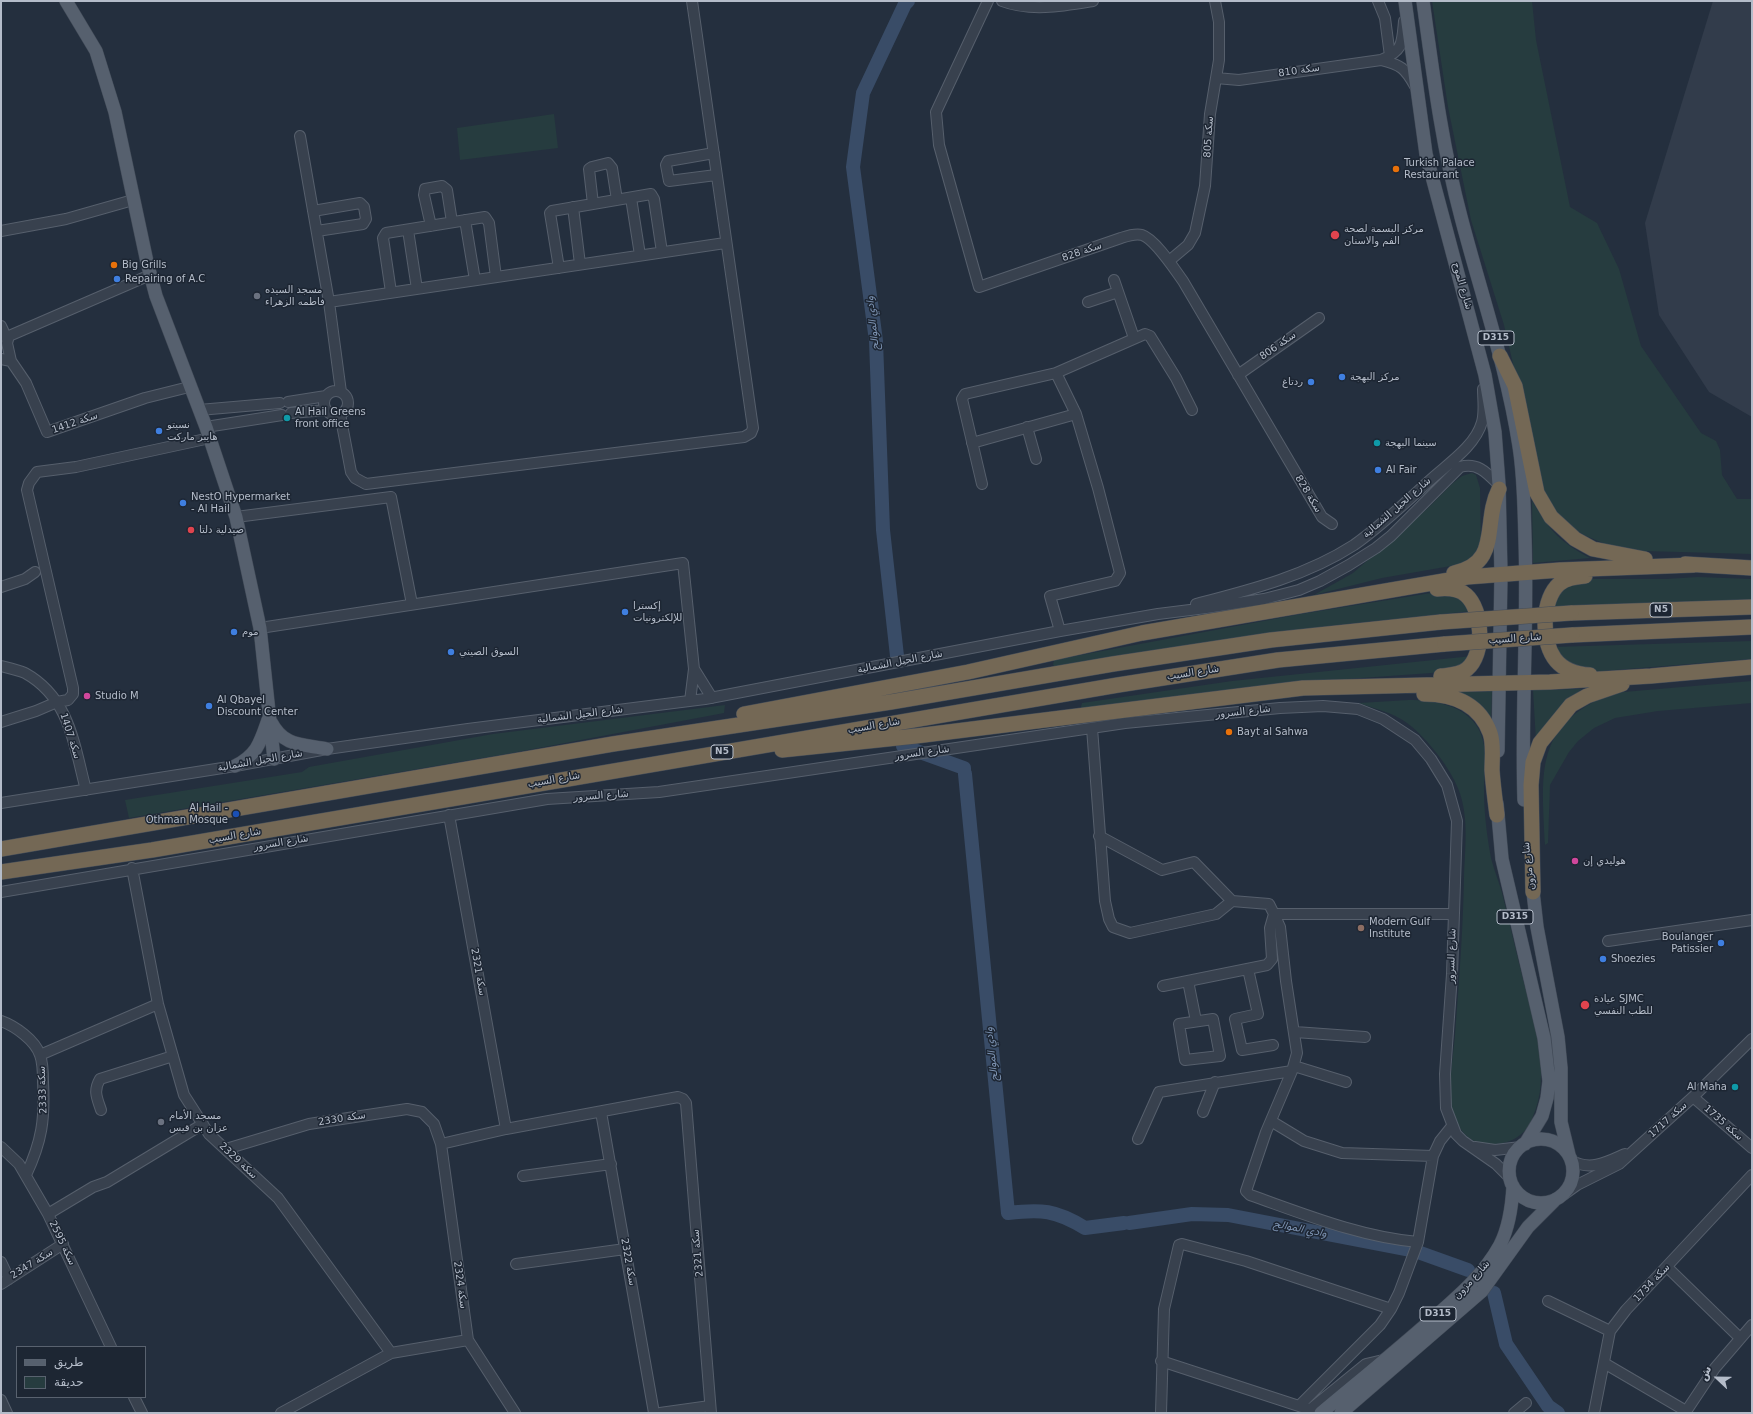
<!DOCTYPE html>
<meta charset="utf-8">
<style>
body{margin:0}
#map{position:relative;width:1753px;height:1414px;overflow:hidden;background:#242f3e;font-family:"DejaVu Sans",Vazirmatn,sans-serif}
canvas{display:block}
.frame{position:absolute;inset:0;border:2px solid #b4bcc9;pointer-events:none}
.legend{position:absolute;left:16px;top:1346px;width:130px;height:52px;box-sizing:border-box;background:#1d2633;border:1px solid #59626f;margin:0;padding:5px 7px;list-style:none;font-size:12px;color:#b4bcc9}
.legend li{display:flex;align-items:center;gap:8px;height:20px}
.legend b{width:20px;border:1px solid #59626f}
.north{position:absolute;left:1697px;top:1358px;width:40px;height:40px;-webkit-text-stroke:3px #1d2633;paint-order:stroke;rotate:292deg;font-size:11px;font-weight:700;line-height:16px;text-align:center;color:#b4bcc9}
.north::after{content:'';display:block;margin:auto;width:14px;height:18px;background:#b4bcc9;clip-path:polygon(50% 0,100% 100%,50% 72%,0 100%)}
</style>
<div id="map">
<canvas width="1753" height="1414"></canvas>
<div class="frame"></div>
<ul class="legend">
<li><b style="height:5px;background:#56606e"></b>طريق</li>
<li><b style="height:11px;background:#263c3f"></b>حديقة</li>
</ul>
<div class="north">ش</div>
</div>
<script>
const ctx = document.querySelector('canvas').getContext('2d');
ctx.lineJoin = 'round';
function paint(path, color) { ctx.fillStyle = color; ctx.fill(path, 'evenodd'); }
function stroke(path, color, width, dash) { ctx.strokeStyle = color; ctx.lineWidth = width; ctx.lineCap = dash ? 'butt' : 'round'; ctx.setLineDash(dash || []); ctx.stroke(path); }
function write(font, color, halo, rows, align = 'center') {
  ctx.font = font + ' "DejaVu Sans",Vazirmatn,sans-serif'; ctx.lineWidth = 3; ctx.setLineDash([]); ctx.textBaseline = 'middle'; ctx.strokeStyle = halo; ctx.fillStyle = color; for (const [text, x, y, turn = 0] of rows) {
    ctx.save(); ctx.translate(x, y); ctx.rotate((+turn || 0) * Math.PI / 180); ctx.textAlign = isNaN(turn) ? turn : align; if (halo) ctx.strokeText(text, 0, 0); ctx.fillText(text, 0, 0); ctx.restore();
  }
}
const airport = new Path2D(`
 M1713,1H1752V417L1709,392L1659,315L1645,223Z`);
const green = new Path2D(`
 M1432,1H1532L1536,40L1570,207L1597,223L1619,269L1641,346L1701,433L1716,441L1720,450L1722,475L1737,499H1752V554L1643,551L1605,544L1584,535L1569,526L1549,505L1539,475L1504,325L1471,220L1448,107Z
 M554,114L558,148L460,160L457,128Z
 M1472,473L1476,475L1480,488L1481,544L1480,550L1468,563L1382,578L1314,595L1353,573L1427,509L1453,483L1462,476Z
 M1532,501C1550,531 1559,541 1590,558L1533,563Z
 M1698,577L1752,579V603L1551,607L1563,588L1590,579H1666Z
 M1453,592L1472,611L1337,625L1161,649L1055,667L1053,665L1054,660L1301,614L1431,593Z
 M1752,641V659L1590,672L1569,667L1553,647Z
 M1472,656L1466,663L1445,672L1264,685L1080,710L1082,703L1232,681Z
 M1752,681V703L1658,711L1615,718L1594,728L1578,741L1569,752L1550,785L1548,843L1545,845C1542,772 1533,726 1612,693Z
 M1582,689L1567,701L1536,741L1533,690Z
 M1492,691L1491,722L1461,692Z
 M1409,700C1433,700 1465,705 1478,728C1489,748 1484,770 1484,790C1484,813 1487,836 1491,858C1494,870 1499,882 1502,893C1509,920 1515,948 1522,975C1533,1021 1553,1073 1532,1119C1523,1140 1503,1147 1480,1143C1468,1141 1456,1126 1453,1113C1447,1089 1453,1060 1455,1035C1459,983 1463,930 1464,878C1465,847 1470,812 1456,784C1448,765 1424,735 1407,723C1394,713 1375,709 1359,703Z
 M725,705L724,713L512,753L129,818L125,800L302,772L309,767L493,734Z`);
const river = new Path2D(`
 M897,656L883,530L876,341L853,167L863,93L905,4L908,1
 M903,746L964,768V770
 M965,774L1008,1213C1041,1209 1056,1210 1085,1228L1124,1223
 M1129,1223L1192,1214L1228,1215L1415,1251L1468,1270
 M1494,1293L1506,1344L1548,1406L1558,1413`);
const minor = new Path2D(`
 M988,1L936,112L939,145L979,287L1121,238C1127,236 1135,233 1142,235C1155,239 1175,270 1183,281L1322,517L1332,524
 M1002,1C1031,12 1063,6 1093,1
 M1378,1L1385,18L1390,56
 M1381,60C1401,65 1405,68 1415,86
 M1216,78L1239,80L1381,60C1403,51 1402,44 1404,21
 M300,136L329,302L341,392
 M714,153L668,161L666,165L669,181L716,175
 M631,198L640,255
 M593,204L589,169L592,167L608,163L612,168L617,200
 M573,207L580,264
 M313,211L360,203L364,207L366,219L363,224L317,231
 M465,220L475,280
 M431,226L424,195L425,189L442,186L447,190L452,222
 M408,230L417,289
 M1,231L66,219L133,200
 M1169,261L1188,245L1195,233L1205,186L1210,114L1219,60V22L1215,1
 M559,268L550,213L552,211L651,194L654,199L662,252
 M1114,280L1134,338
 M391,292L383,238L386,233L485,217L489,223L496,277
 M329,302L725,243
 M1088,302L1118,292
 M1,326L7,339
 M1,359L11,361L26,383L47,432L145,398L189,387
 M11,361L7,343L9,336L150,275
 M1056,373L1076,414L1098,488L1120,573L1115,581L1050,596L1060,631
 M1238,375L1319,318
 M324 403a12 12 0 1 1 24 0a12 12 0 1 1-24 0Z
 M288,402L326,396
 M199,410L280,403
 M291,413L326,410
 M340,414L351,472L355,478L366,484L744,437L751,433L753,428L692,1
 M206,427L282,415
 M1027,427L1036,459
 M972,443L1076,414
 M982,484L962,399L965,394L1056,373L1145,334L1150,336L1176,378L1192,410
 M236,517L391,497L412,604
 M1,587L25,579L35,572
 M1196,604C1250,590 1306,576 1354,545C1381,526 1404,504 1428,482C1446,465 1475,447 1482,422C1485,411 1483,400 1483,389
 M260,628L683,563L694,669L690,701
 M1,666C9,668 18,670 25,673C70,698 74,745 86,790
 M694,669L712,698
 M1,722L36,711L57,702L68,700L73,694V688L27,490L29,483L37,472L76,467L210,438
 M1092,728L1105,901L1109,919L1113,927L1130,933L1216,914L1232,901L1269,904L1274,914L1270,928L1272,959L1267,965L1163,986
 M1,803L235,766L327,749L468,729L705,699L1060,631L1158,614L1206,608L1264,599L1299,590L1320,581L1349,565L1376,548L1391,536L1460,467C1478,462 1487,473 1499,485
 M449,815L506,1129
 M1099,836L1162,870L1194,862L1232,901
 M132,868L158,1004L184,1095L209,1134L278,1198L391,1353
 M1,892L547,799L659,792L1125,723L1280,708L1323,706L1358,709L1383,719L1415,740L1431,759L1447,785L1457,821L1452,974L1445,1074L1446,1108L1456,1134L1463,1141L1496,1164L1510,1178
 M1608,941L1752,920
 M1248,969L1258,1014L1235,1019L1242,1050L1273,1045
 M1188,981L1196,1021
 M1213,1019L1220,1056L1185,1060L1179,1024Z
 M1,1021C15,1026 35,1040 40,1055C43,1063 43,1073 43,1082C45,1119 42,1141 26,1175
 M1295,1032L1365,1037
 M40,1055L158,1004
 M1294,1066L1346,1082
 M1693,1097L1752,1148
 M101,1110C97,1098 93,1091 100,1079L173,1056
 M601,1112L654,1413
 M1203,1112L1215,1082
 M1271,1121L1304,1141L1342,1153L1433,1156
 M1138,1139L1159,1092L1292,1071
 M441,1144L506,1129L678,1097L683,1099L686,1103L711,1413
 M1,1147L19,1164L48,1214L111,1347
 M1475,1147L1495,1150L1521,1147
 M226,1149L309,1124L407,1109L422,1112L434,1124L441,1144L468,1340L515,1413
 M1572,1161C1591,1171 1607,1162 1625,1154
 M523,1176L611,1164
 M1563,1195L1577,1185L1619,1164L1693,1097L1752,1039
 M48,1214L93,1187L107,1182L203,1124
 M1418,1242C1360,1237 1304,1214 1250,1195L1246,1191L1266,1132L1292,1071L1297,1053L1286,981L1280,927L1274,914H1453
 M1,1262L9,1279
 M516,1264L625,1249
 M1667,1267L1740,1338
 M1,1284L63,1244
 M1548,1301L1610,1331
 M1161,1361L1308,1409L1312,1408L1366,1364L1383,1360
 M1604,1363L1686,1411
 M134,1397L142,1413
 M1,1400L7,1413
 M1299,1406L1380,1325L1391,1309L1399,1293L1418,1242L1433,1156L1440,1141L1452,1126
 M281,1413L391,1353L468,1340
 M660,1413L710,1406
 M1161,1413L1164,1309L1179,1245L1182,1244L1246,1261L1391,1309
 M1514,1413L1526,1403
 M1594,1413L1610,1331L1626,1310L1752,1175
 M1685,1413L1715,1368L1752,1325`);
const major = new Path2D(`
 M66,1L96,51L115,112L147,262L156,296L206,427L236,517L260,628L274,759
 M1405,1L1426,154L1485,375L1495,432L1499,485L1501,574L1498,751
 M1423,1C1433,74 1442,146 1461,217C1481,294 1507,368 1519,446C1524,477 1524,508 1525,539C1528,626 1521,713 1524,800
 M271,722C284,747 302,744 327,749
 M235,766C257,755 260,743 268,720
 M1497,804L1502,859L1544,1038L1549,1081L1547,1098L1542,1116L1525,1144
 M1532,883L1537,927L1558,1037L1561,1068V1122L1569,1155
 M1509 1171a32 32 0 1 1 64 0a32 32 0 1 1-64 0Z
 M1321,1413C1358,1382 1395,1352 1430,1321C1456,1298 1483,1276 1500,1245C1509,1227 1512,1206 1513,1186
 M1341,1413L1482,1291L1528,1227L1554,1201`);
const highway = new Path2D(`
 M1500,356L1515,386L1537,493L1551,517L1575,539L1593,549L1645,559
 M1685,564L1752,568
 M1454,573C1502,563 1482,523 1499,489
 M1585,576C1575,577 1566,578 1559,584C1549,593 1546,608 1545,621C1545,652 1556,673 1590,675
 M1437,589C1447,588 1458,588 1466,595C1483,610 1485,654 1467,669C1460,675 1450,675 1441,676
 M1571,613L1752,607
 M1572,635L1752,627
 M1424,694C1453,694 1479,703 1490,733C1494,744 1492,758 1492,770C1493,785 1495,800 1497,815
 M744,714L968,672L1142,633L1467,577L1560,570L1694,565
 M782,750L916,736L1303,688L1550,682L1651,676L1752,667
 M1,849L613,744L891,702L1113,664L1271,640L1441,622
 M1,872L152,850L1118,685L1278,660L1445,644
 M1533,892L1531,785L1533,762L1540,743L1571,705L1587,696L1622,684`);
const highwayBridge = new Path2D(`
 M1441,622L1571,613
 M1445,644L1572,635`);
const markers = [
 [1396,169,4,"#e8710a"],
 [1335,235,5,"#e0444e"],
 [114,265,4,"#e8710a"],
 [117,279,4,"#3f7fe0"],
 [257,296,4,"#6b7280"],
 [1342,377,4,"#3f7fe0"],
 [1311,382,4,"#3f7fe0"],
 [287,418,4,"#0f9aa8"],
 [159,431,4,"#3f7fe0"],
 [1377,443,4,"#0f9aa8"],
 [1378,470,4,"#3f7fe0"],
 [183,503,4,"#3f7fe0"],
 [191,530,4,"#e0444e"],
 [625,612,4,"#3f7fe0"],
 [234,632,4,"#3f7fe0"],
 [451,652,4,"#3f7fe0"],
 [87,696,4,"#d1479c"],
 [209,706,4,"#3f7fe0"],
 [1229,732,4,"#e8710a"],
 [236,814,4,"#1a4fb4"],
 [1575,861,4,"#d1479c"],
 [1361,928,4,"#8d6e63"],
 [1721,943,4,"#3f7fe0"],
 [1603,959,4,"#3f7fe0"],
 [1585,1005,5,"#e0444e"],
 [1735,1087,4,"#0f9aa8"],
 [161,1122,4,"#6b7280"]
];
const shields = [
 [1496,338,36],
 [1661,610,22],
 [722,752,22],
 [1515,917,36],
 [1438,1314,36]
];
const shieldNames = [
 ["D315",1496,338],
 ["N5",1661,610],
 ["N5",722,752],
 ["D315",1515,917],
 ["D315",1438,1314]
];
const streetNames = [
 ["سكة 810",1299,71,-8],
 ["سكة 805",1209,137,-86],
 ["سكة 828",1082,252,-19],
 ["شارع الموج",1462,286,74],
 ["سكة 806",1278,346,-35],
 ["سكة 1412",75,423,-19],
 ["سكة 828",1308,494,59],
 ["شارع الحيل الشمالية",1397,508,-41],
 ["شارع السيب",1515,639,-4],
 ["شارع الحيل الشمالية",900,662,-11],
 ["شارع السيب",1193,673,-9],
 ["شارع السرور",1243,712,-6],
 ["شارع الحيل الشمالية",580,715,-7],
 ["شارع السيب",874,726,-10],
 ["سكة 1407",70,736,72],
 ["شارع السرور",922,753,-8],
 ["شارع الحيل الشمالية",260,761,-10],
 ["شارع السيب",554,780,-10],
 ["شارع السرور",601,796,-4],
 ["شارع السيب",235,836,-10],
 ["شارع السرور",281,843,-9],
 ["شارع مزون",1529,866,-97],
 ["شارع السرور",1452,956,-88],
 ["سكة 2321",478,972,80],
 ["سكة 2333",43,1090,-92],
 ["سكة 2330",342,1119,-9],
 ["سكة 1717",1668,1120,-42],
 ["سكة 1735",1723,1123,41],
 ["سكة 2329",238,1161,43],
 ["سكة 2595",62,1243,64],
 ["سكة 2321",698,1253,-95],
 ["سكة 2322",628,1262,80],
 ["سكة 2347",32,1264,-32],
 ["شارع مزون",1472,1280,-48],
 ["سكة 1734",1652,1283,-47],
 ["سكة 2324",460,1285,82]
];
const poiNames = [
 ["Turkish Palace",1404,163],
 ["Restaurant",1404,175],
 ["مركز البسمة لصحة",1344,229],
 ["الفم والاسنان",1344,241],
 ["Big Grills",122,265],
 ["Repairing of A.C",125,279],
 ["مسجد السيده",265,290],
 ["فاطمه الزهراء",265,302],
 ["مركز البهجة",1350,377],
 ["ردتاغ",1303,382,"right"],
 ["Al Hail Greens",295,412],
 ["front office",295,424],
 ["نسيتو",167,425],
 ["هايبر ماركت",167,437],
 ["سينما البهجة",1385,443],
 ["Al Fair",1386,470],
 ["NestO Hypermarket",191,497],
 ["- Al Hail",191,509],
 ["صيدلية دلتا",199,530],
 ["إكسترا",633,606],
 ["للإلكترونيات",633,618],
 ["موم",242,632],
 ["السوق الصيني",459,652],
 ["Studio M",95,696],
 ["Al Qbayel",217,700],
 ["Discount Center",217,712],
 ["Bayt al Sahwa",1237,732],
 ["Al Hail -",228,808,"right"],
 ["Othman Mosque",228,820,"right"],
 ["هوليدي إن",1583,861],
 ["Modern Gulf",1369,922],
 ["Institute",1369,934],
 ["Boulanger",1713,937,"right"],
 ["Patissier",1713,949,"right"],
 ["Shoezies",1611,959],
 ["عيادة SJMC",1594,999],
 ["للطب النفسي",1594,1011],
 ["Al Maha",1727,1087,"right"],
 ["مسجد الأمام",169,1116],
 ["عزان بن قيس",169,1128]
];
const waterNames = [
 ["وادي الموالح",873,323,-96],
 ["وادي الموالح",992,1054,-96],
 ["وادي الموالح",1300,1229,11]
];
paint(airport, '#323c4b');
paint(green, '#263c3f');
stroke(river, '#394c67', 14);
stroke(minor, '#565f6c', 12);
stroke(major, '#414a57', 14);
stroke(highway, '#434c59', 16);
stroke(minor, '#38414e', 10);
stroke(major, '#56606e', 13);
stroke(highway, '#746855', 15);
stroke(highwayBridge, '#434c59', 16, []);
stroke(highwayBridge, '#746855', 15);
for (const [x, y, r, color] of markers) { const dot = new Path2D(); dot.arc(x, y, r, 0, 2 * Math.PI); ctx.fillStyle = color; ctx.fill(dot); stroke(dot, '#1d2633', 1.5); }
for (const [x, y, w] of shields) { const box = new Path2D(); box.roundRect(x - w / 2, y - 7, w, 14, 3); ctx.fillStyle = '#1d2633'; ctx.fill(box); stroke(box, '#b4bcc9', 1); }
write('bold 9px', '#b4bcc9', null, shieldNames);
write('10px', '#b4bcc9', '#1d2633', streetNames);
write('10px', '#b4bcc9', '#1d2633', poiNames, 'left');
write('italic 11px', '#7c92b1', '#1d2633', waterNames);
</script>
